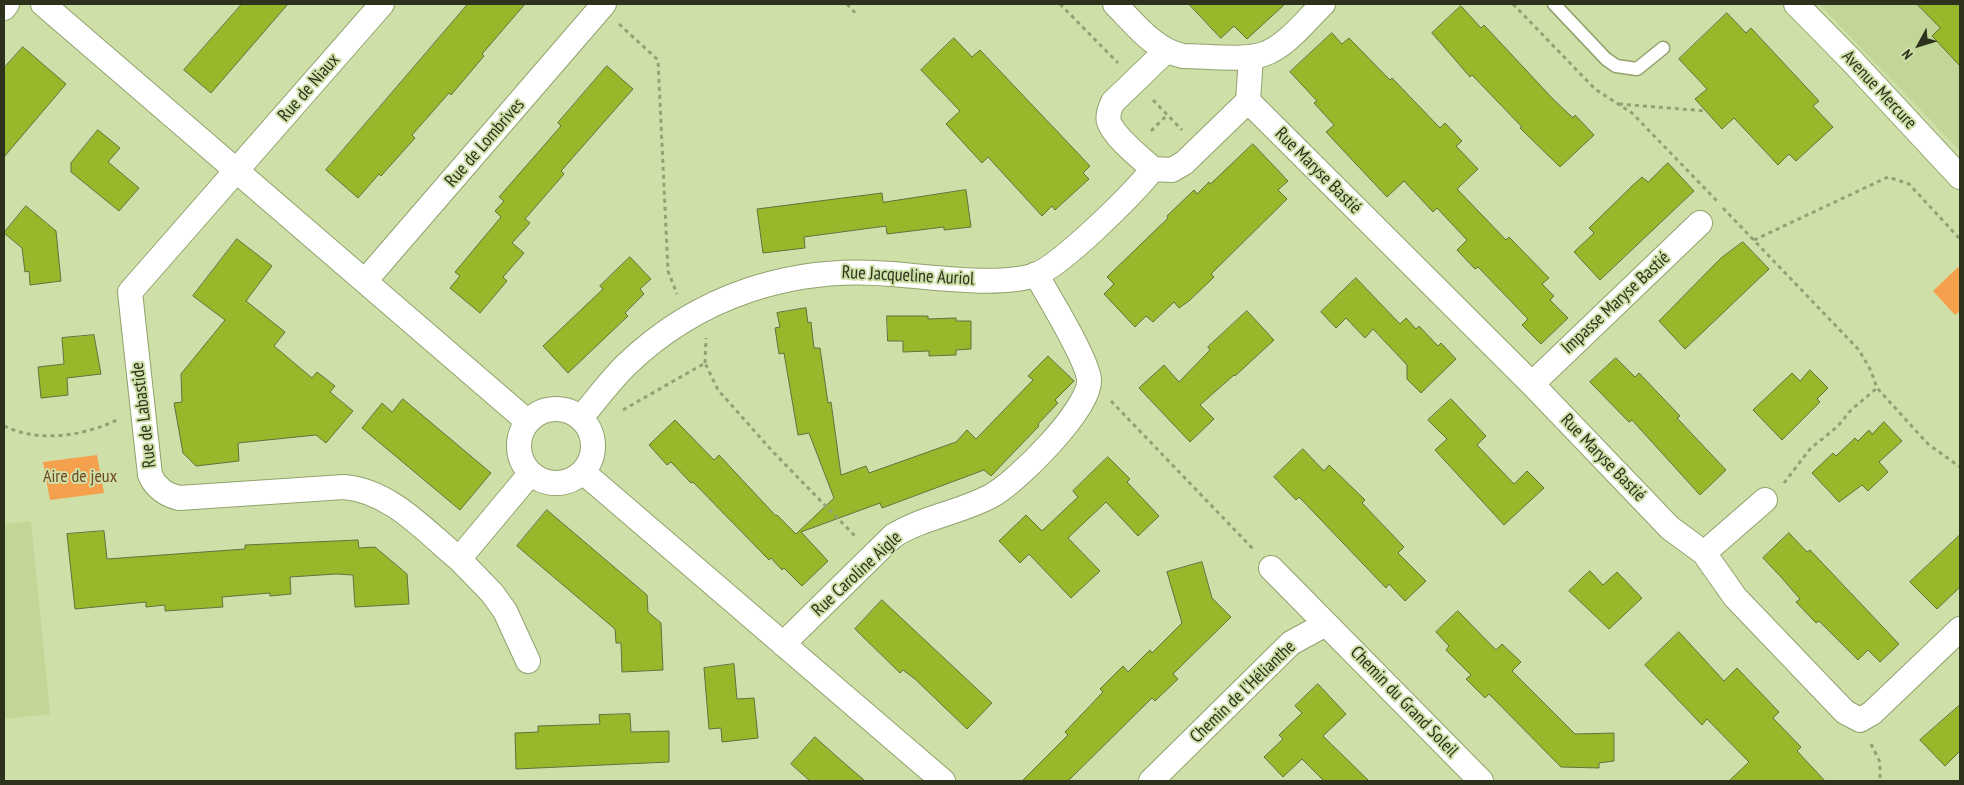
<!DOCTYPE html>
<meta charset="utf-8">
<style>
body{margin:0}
#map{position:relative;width:1964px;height:785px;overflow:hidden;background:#cee0a8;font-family:"PT Sans Narrow",sans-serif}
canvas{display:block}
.frame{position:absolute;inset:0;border:5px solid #2c321c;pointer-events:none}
.north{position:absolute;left:1894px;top:20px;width:50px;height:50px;-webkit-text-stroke:4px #cee0a8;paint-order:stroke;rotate:231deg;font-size:14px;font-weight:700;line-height:20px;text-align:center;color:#2c321c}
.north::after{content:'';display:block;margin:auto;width:18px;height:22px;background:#2c321c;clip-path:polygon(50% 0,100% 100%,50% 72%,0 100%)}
</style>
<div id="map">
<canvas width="1964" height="785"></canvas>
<div class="frame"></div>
<div class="north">N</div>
</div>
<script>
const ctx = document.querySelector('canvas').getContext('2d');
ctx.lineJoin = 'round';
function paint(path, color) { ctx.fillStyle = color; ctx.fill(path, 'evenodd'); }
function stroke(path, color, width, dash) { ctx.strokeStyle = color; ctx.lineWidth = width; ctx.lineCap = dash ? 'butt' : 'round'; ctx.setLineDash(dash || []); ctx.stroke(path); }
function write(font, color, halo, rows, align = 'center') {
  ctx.font = font + ' "PT Sans Narrow",sans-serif'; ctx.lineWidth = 4; ctx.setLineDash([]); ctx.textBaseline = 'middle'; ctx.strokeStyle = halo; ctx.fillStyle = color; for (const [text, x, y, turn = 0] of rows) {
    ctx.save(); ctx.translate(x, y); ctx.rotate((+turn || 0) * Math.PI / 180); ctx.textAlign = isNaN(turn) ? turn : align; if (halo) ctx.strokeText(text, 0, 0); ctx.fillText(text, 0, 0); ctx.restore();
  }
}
const built = new Path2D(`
 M1819,4H1960V151Z
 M31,521L50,714L4,719V524Z`);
const green = new Path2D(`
 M1958,267L1960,270V311L1955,315L1933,291Z
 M97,455L104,493L50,500L43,462Z`);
const building = new Path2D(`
 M242,4H288L211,93L184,70Z
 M468,4H525L482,54L484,56L451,95L449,93L412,135L415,138L397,158L381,176L379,174L358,198L326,170Z
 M1189,4H1285L1247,39L1234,26L1221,38Z
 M1917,4H1960V66L1932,36L1940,28Z
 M1461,6L1481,28L1484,25L1552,98L1573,118L1575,115L1594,135L1560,167L1520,128L1522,127L1472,75L1470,77L1432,33Z
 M1727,13L1746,33L1751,28L1819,101L1813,106L1833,127L1796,161L1789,154L1778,165L1734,118L1722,129L1695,99L1707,89L1679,59Z
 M1332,33L1342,44L1349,38L1390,80L1392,78L1440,128L1445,123L1462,141L1456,146L1478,169L1457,189L1506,240L1509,237L1549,278L1542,284L1554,296L1550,300L1568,318L1541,344L1522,325L1528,319L1478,267L1475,269L1457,250L1467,240L1437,208L1433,212L1404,181L1387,197L1326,132L1334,125L1314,103L1317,101L1290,72Z
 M954,38L972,57L980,50L1090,166L1083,173L1089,179L1055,210L1052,206L1042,216L988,157L982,163L946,124L960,111L921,70Z
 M23,47L66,84L4,157V68Z
 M607,66L633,89L561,171L564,174L525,219L530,223L512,243L524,253L503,277L507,281L480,313L450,288L460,276L455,272L501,217L495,211L504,201L499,197L561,126L558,123Z
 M98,130L120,148L108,162L139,188L119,211L71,172V163Z
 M1253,144L1288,181L1278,190L1287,199L1211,274L1214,277L1189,301L1179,308L1174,302L1153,322L1146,316L1135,327L1104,294L1114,284L1107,277L1168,218L1167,216L1194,190L1197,194L1209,182L1210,184Z
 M1668,163L1694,191L1600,280L1574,252L1594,233L1589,228L1632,186L1642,177L1648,182Z
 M966,190L971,227L944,230V227L887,234L886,226L804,237L805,248L763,253L757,209L882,193L883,202Z
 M26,206L56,231L61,281L30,285L29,271L25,272L22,248L4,233Z
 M237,239L272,266L246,301L285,332L274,346L312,378L317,372L335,386L330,392L353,411L326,443L316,435L238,443L239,461L196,466L183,453L174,403L182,402L181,374L225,320L193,296Z
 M1743,242L1769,269L1685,349L1659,321L1721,258Z
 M630,257L651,279L640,289L644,294L625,313L628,316L568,373L543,346L603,289L600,286Z
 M1356,278L1400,324L1406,318L1416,329L1419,326L1438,346L1441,343L1456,359L1421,393L1407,379V365L1373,329L1365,338L1346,318L1336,328L1321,312Z
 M806,308L808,323L811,322L814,348H820L828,403L831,402L841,475L866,466L869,473L956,442L967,430L976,439L1033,380L1028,376L1048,356L1074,381L1055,400L1058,403L1038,424L1039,426L991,476L984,470L882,508L880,503L801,532L828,561L802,586L784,568L782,570L771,558L769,560L693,482L691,483L671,462L667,465L649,445L675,420L714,460L719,455L776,516L777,515L796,534L834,498L809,433L798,435L784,353L779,354L775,328L780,327L777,313Z
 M1247,311L1274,340L1235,376L1234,375L1200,405L1214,419L1190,442L1139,388L1164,365L1179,382L1210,350L1208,347Z
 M887,316H928V319L956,318V321H971V349L956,350V355L929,356V351L903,352V341H888Z
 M94,335L101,374L67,378L68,395L41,398L38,367L64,364L62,338Z
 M1616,358L1635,377L1639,373L1680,416L1677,418L1726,470L1700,495L1632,420L1629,422L1590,382Z
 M1810,370L1828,388L1817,399L1820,402L1782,440L1753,410L1792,373L1800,381Z
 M403,399L491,473L460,510L362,428L382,403L392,412Z
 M1451,399L1486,436L1477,445L1514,484L1527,471L1544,488L1504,525L1435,450L1447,439L1428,420Z
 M1884,422L1902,441L1879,462L1888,472L1868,491L1862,485L1839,502L1812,473L1833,453L1836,456L1855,438L1858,441L1869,430L1872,434Z
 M1303,449L1324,471L1329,465L1365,500L1362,503L1404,547L1398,553L1426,581L1405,601L1389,584L1386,588L1299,497L1296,500L1274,477Z
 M1108,457L1130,479L1127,482L1159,516L1138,536L1106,502L1068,538L1100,571L1071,598L1029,554L1020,563L999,541L1026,515L1042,531L1078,497L1073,491Z
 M547,510L647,595L648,612L661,623L663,670L622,672L621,643H616L615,629L517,546Z
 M104,531L107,559L245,549V545L358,540L359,548L375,547L407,574L409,604L355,607L353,575L336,574L290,577L291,594L270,596V593L222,597L223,607L165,611V605L146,607V602L75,609L67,534Z
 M1789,533L1807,552L1810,550L1899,644L1880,662L1868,650L1858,660L1819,621L1816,623L1796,602L1800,599L1781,577L1763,558Z
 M1960,535V587L1937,609L1910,582Z
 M1202,562L1212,598L1231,617L1173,674L1178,679L1155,701L1152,698L1068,781H1022L1068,735L1065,732L1103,692L1100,689L1123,666L1128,672L1150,650L1152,653L1182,623L1167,572Z
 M1590,571L1603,585L1617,572L1642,598L1609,629L1569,591Z
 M882,600L992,703L967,729L915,679L903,670L900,673L855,629Z
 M1458,611L1496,650L1502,644L1521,662L1512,671L1575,734L1614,733V761L1599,763V768L1561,767L1489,694L1485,698L1466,679L1471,675L1446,650L1449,646L1436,632Z
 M1679,632L1724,681L1737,668L1779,712L1773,718L1801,747L1797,751L1825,781H1729L1749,762L1707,719L1702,725L1645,665Z
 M734,664L737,699L754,698L758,738L722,742L721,728L709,729L704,668Z
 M1318,684L1346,714L1323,736L1369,781H1324L1302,759L1283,777L1264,757L1283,739L1279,735L1302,713L1295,706Z
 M1960,705V751L1945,766L1920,740Z
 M630,714L631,732L669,731V762L516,769L515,733L538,732V726L600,724L599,715Z
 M815,737L835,755L865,781H810L791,764Z`);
const path = new Path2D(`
 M847,4L858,16
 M1060,4L1118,63
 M1513,4L1595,89L1632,113L1717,201
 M619,24L658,60L668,271L677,294
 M1153,100L1182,130
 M1619,104L1706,111
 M1151,131L1167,115
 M1723,208L1859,350L1871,371L1877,388L1928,444L1960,467
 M1754,240L1888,177L1909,184L1960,239
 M705,363L706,338
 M1111,401L1254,550
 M623,410L705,363L718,390L774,453L856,537
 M4,426C39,443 83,436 117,420
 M1784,483L1810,449L1838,426L1851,410L1877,388
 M1871,744L1880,762V781`);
const lane = new Path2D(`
 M1554,4L1606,59L1616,66L1637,69L1663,48`);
const street = new Path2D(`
 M43,4L527,421
 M382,4L130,292L150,475C155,487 166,495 179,498L344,487C391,491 425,531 459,559L530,474
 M1115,4C1135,24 1154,50 1183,56C1207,56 1243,61 1264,54C1287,46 1306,20 1323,4
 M1796,4L1852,61L1960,177
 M4,8L7,4
 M1166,51L1113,102C1110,108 1107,115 1109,122C1114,137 1141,158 1153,169L1172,170L1184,163L1248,101L1251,57
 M1248,101L1532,384L1670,528L1704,553L1735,597L1845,712L1860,720L1872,713L1960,629
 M365,281L604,4
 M1532,384L1700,223
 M519 446a37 37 0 1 1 74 0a37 37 0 1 1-74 0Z
 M581,418C595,401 609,382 625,366C697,296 792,265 892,274C929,277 1001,287 1035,275C1062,265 1133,194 1153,169
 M583,472L943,781
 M1704,553L1765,500
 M459,559L492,593L505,611L528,661
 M1271,568L1481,781
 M783,644L893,536C923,517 959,513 991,496C1016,483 1091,408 1089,380C1088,360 1048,296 1036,274
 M1151,781L1291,643L1326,624`);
const streetNames = [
 ["Rue de Niaux",309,88,-49],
 ["Avenue Mercure",1879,90,47],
 ["Rue de Lombrives",485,143,-49],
 ["Rue Maryse Bastié",1318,171,45],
 ["Rue Jacqueline Auriol",908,276,3],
 ["Impasse Maryse Bastié",1616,303,-43],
 ["Rue de Labastide",144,415,-97],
 ["Rue Maryse Bastié",1603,458,46],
 ["Rue Caroline Aigle",857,574,-43],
 ["Chemin de l'Hélianthe",1243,692,-44],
 ["Chemin du Grand Soleil",1404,702,46]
];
const parkNames = [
 ["Aire de jeux",80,477]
];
paint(built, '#c2d697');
paint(green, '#f5a04d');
paint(building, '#97b82a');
stroke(building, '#62713e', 1);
stroke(lane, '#91a26d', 15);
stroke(street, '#91a26d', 26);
stroke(path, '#93a175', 3, [4, 4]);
stroke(lane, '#fff', 12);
stroke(street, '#fff', 24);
write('18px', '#2c321c', '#cee0a8', streetNames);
write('18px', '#714821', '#cee0a8', parkNames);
</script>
